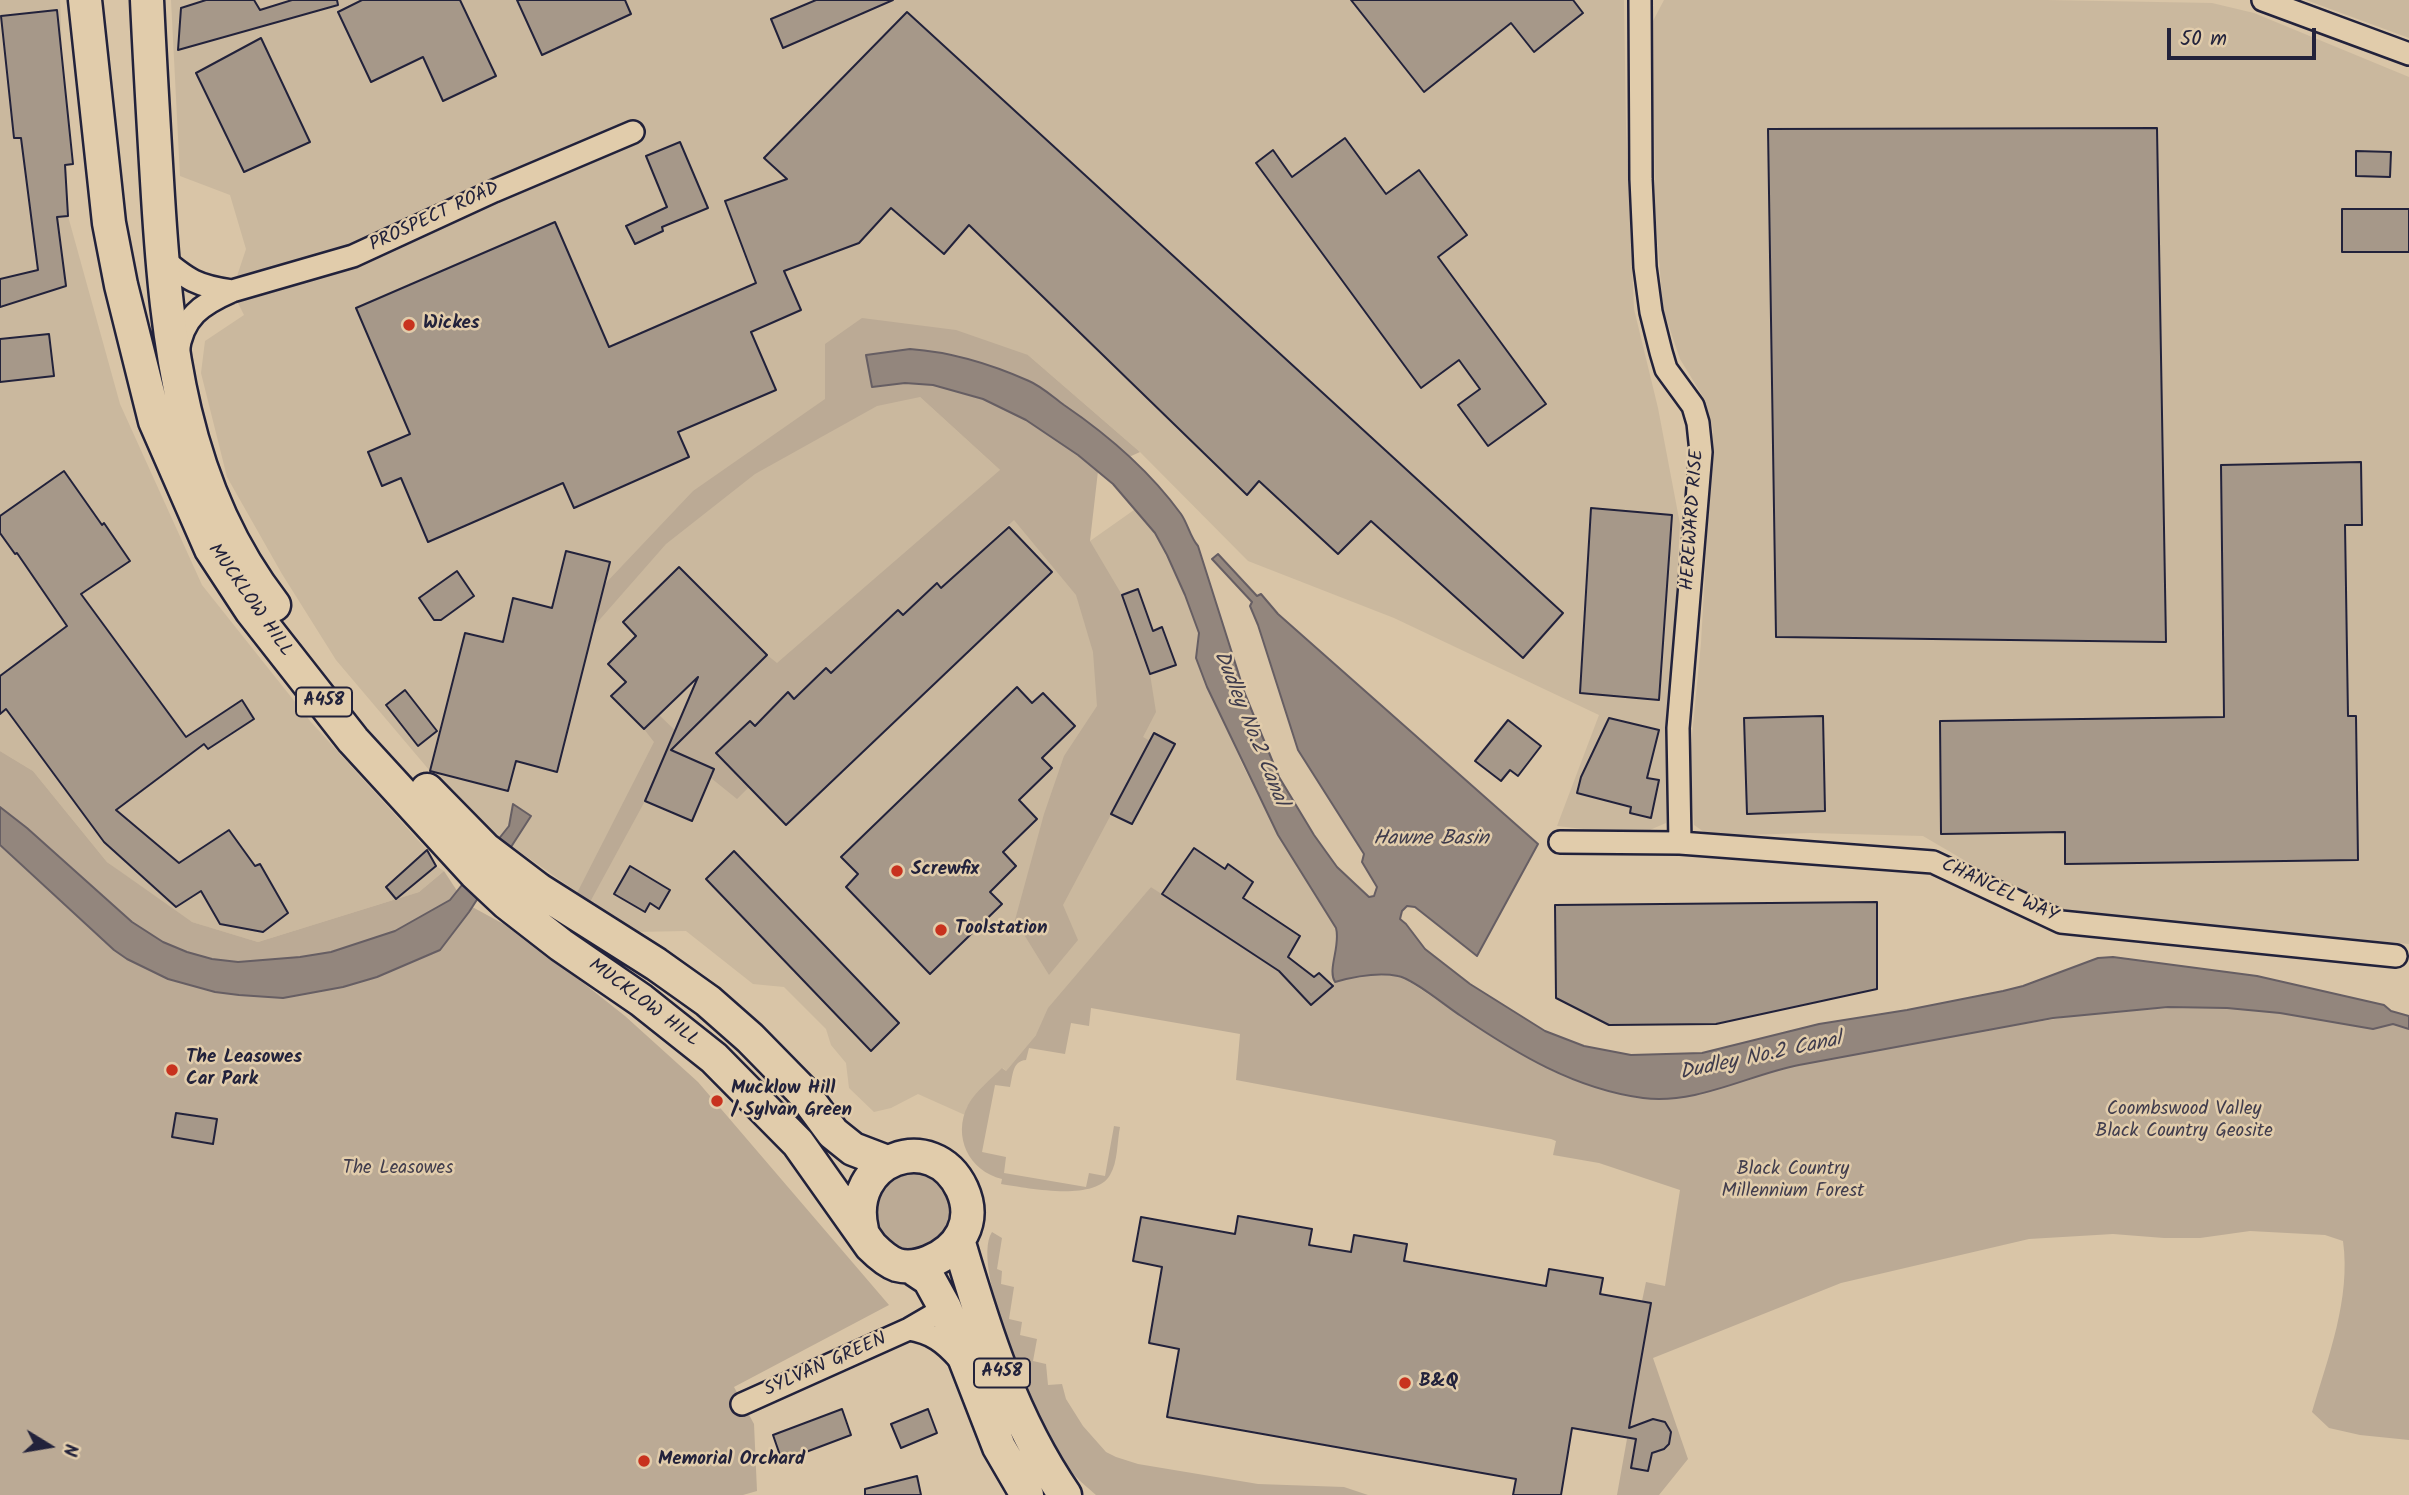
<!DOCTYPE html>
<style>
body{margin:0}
#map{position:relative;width:2409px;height:1495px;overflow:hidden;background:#d9c5a7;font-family:Kalam,sans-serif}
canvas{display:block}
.north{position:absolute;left:14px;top:1411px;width:70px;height:70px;-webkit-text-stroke:5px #e1ccab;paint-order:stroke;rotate:101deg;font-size:19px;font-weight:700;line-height:28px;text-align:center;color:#22223b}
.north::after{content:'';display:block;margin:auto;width:24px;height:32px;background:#22223b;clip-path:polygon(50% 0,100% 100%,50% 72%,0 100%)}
.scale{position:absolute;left:2167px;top:28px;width:149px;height:32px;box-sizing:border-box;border:4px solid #22223b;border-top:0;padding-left:9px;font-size:21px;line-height:24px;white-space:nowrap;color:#22223b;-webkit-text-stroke:5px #e1ccab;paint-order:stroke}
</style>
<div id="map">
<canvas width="2409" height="1495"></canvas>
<div class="north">N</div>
<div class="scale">50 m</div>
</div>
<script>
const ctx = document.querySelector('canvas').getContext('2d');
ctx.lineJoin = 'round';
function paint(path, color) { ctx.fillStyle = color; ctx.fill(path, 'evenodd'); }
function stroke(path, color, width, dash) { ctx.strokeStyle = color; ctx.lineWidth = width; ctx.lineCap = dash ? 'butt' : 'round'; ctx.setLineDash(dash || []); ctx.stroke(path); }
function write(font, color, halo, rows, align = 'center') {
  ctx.font = font + ' Kalam,sans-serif'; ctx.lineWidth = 5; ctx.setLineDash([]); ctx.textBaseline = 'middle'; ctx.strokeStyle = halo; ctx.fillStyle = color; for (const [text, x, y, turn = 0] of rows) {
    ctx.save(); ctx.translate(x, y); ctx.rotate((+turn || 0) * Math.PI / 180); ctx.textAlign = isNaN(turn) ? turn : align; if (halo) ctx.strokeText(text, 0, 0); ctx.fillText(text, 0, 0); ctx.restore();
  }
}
const built = new Path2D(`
 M0,0H60L68,216L120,404L202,585L311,722L427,850L436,866L444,871L419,892L258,942L185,920L107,862L33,771L0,751Z
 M171,0H1624L1626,127L1634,309L1658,408L1680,524L1667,759L1666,823L1638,835L1557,826L1599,715L1394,618L1248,561L1140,452L1028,355L920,397L1000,470L1090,541L1134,510L1155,533L1185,595L1199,633L1196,658L1242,764L1278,835L1336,928L1338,936L1337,950L1332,974L1335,982L1311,1005L1151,887L1058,1024L1036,1035L1006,1071L1003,1068L967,1107L965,1115L918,1094L891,1108L874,1112L849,1088L846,1063L831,1045L826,1029L784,987L753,984L686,931L634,932L483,826L430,771L336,660L282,574L227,477L201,373L205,341L244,315L232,291L246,249L230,195L180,176Z
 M1664,0H2047L2212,3L2254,13L2409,77V944L2058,911L2010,887L1923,836L1810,833L1710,836L1694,825L1690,756L1701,643L1713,429L1705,400L1680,359L1663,309L1655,210L1653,21Z
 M2306,0H2409V38Z`);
const green = new Path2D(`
 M862,318L956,330L1028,355L1140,452L1098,471L1090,541L1122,595L1150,674L1156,712L1143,737L1150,741L1063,905L1078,940L1049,975L1015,920L1044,814L1064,756L1097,706L1093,652L1076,595L1014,520L941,588L937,583L903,615L898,610L831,673L825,668L794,699L788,693L755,726L750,722L716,753L749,787L737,799L711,778L685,767L688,758L667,749L645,801L590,902L577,893L654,742L644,729L659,715L683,738L767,655L777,663L1000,470L920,397L877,406L755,474L666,544L594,626L604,585L693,491L825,399V344Z
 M0,751L33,771L107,862L192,922L258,942L419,892L444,871L465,903L520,933L625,1016L698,1082L889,1305L734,1387L754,1424L757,1491L743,1495H0Z
 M1151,887L1278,971L1311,1005L1335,982L1359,975L1401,976L1497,1040L1552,1071L1602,1089L1658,1099L1684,1097L1771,1071L1943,1037L2092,1013L2202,1006L2280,1013L2373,1029L2393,1024L2409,1029V1440L2360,1435L2329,1428L2312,1412C2328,1357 2351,1299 2343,1241L2325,1235L2250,1231L2200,1238H2164L2113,1234L2029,1239L1841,1283L1653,1358L1688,1459L1659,1495H1617L1651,1304L1642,1301L1646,1282L1665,1286L1680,1190L1599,1163L1553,1155L1556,1141L1551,1139L1236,1080L1240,1034L1091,1008L1089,1026L1071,1023L1065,1054L1029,1048L1026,1060C1012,1061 1013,1076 1010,1087L995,1085L982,1152L1006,1157L1004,1173L1086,1187L1089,1173L1105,1176L1114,1126L1120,1127C1117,1142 1118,1162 1110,1175C1095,1202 1027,1188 1001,1184L1002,1179C969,1171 952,1137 968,1105C976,1091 991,1079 1002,1068L1006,1071L1036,1035L1048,1008Z
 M909,1172C929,1172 938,1179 951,1193L954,1227L919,1255C911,1253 898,1252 892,1248C889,1246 887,1242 885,1239C862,1212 876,1180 909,1172Z
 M992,1232L1002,1238L997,1269L1002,1271L1001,1284L1014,1287L1009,1319L1022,1322L1020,1335L1037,1339L1033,1361L1046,1364L1048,1385L1062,1384L1066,1399L1083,1426L1106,1452L1116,1457L1138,1464L1258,1484L1344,1487L1368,1495H1096C1087,1487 1076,1478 1069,1469C1043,1433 968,1269 992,1232Z`);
const water = new Path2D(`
 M910,349C952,352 991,364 1029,381C1041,386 1053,397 1064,405C1108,435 1149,470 1181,514C1188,524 1190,537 1198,546L1245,694L1279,777L1314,835L1337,867L1369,897L1374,896L1377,887L1362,862L1364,854L1298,750L1258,625L1250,606L1252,602L1212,559L1218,554L1257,596L1261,594L1278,614L1538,844L1477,956L1415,907L1407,906L1402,911L1400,919L1406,924L1425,949L1470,984L1545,1031L1584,1046L1631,1055L1702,1053L1819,1024L1907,1010L2003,991L2023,986L2098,958L2113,957L2257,976L2384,1005L2391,1011L2409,1016V1029L2393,1024L2373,1029L2280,1013L2227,1008L2168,1007L2053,1018L1799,1065C1748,1075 1696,1105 1643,1098C1575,1089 1517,1054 1461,1016C1447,1007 1412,978 1398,976C1377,972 1356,976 1335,982C1327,969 1341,946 1336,928L1278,835L1207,687L1196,658L1199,633L1185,595L1167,555L1155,533L1113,484L1078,455L1026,420L983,399L933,385L905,383L872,387L866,355Z
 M513,804L531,816L469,912L440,950L377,977L343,987L283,998L239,995L215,992L168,979L127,959L114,950L0,845V807L27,828L132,922L163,942L187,952L212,959L238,962L300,957L331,952L395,931L450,900L509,826Z`);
const building = new Path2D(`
 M206,0H254L260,10L292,0H337L338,5L178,50L181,8Z
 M362,0H460L496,76L443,101L423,57L371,82L338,12Z
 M517,0H625L631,14L542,55Z
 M816,0H893L783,48L771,19Z
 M1351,0H1573L1583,13L1534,52L1511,23L1424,92Z
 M57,10L73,164L65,165L68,216L57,217L66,286L0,307V279L38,270L21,138H14L1,16Z
 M907,12L1563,613L1523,658L1371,521L1338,554L1259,481L1247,495L969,225L944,254L891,208L859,243L784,271L801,310L751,332L776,390L678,432L689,457L574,508L563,483L428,542L401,478L382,486L368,452L410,434L356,308L555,222L609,347L756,283L725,201L787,179L764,158Z
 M261,38L310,142L244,172L196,73Z
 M2157,128L2166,642L1776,637L1768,129Z
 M1345,138L1386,194L1419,170L1467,235L1438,257L1546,404L1488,446L1458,405L1480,389L1459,360L1421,388L1256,163L1273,150L1292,177Z
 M680,142L708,208L662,227L663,231L635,244L626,226L667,207L646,156Z
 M2356,151L2391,152L2390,177L2356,176Z
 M2342,209H2409V252H2342Z
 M49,334L54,376L0,382V339Z
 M2361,462L2362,525H2345L2348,716H2356L2358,860L2065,864V832L1941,834L1940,721L2224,717L2221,465Z
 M64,471L102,525L104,523L130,561L81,594L186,737L242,700L254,719L208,749L204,744L116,810L179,863L229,830L255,866L260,864L288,913L263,932L220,924L201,891L176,907L104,842L6,709L0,714V676L67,626L17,553L15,554L0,533V516Z
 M1591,508L1672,515L1659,700L1580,693Z
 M1009,527L1052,572L786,825L716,753L750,721L755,726L788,692L794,699L826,668L831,673L898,610L903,615L937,583L941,588Z
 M566,551L610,562L557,772L516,761L508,791L430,771L465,633L503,642L513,598L552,608Z
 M679,567L767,655L671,750L714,769L692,821L645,801L698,677L644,729L611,696L626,682L608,664L636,636L623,622Z
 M457,571L474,596L441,620H434L419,598Z
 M1138,589L1153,631L1162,627L1176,665L1150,674L1122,595Z
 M1017,687L1032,703L1043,693L1075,726L1042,758L1052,768L1019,800L1037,819L1003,852L1016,866L990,892L1002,904L930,974L846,887L858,874L841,857Z
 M405,690L437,731L418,746L386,705Z
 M1823,716L1825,811L1747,814L1744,718Z
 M1609,718L1659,730L1647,778L1659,780L1651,818L1630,813L1631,807L1577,793L1581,777Z
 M1508,720L1541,746L1518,776L1510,770L1501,781L1475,761Z
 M1154,733L1175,744L1132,824L1111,814Z
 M1194,848L1225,869L1228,864L1253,882L1243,898L1300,936L1288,957L1314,977L1319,973L1333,986L1311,1005L1279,971L1162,894Z
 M427,850L436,866L396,899L386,887Z
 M734,851L899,1023L871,1051L706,879Z
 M630,866L670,890L659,909L650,903L645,912L614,894Z
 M1877,902V989L1716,1024L1609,1025L1556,998L1555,905Z
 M176,1113L217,1119L213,1144L172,1137Z
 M1238,1216L1312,1229L1309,1245L1351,1252L1354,1235L1407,1244L1404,1261L1546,1286L1549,1269L1603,1278L1600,1294L1651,1303L1629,1428L1653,1419L1665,1422L1671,1432L1669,1444L1664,1449L1652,1453L1648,1471L1631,1468L1636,1439L1572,1428L1561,1495H1513L1516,1479L1167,1417L1179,1349L1149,1343L1162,1267L1133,1261L1141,1217L1235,1234Z
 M842,1409L851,1435L782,1461L773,1435Z
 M928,1409L937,1433L901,1448L891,1424Z
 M917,1476L921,1495H865V1489Z`);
const minor = new Path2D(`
 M1640,0L1641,179L1645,267L1651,312L1661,352L1666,369L1693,406L1698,423L1701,452L1678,728L1680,843
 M2263,0L2409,54
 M162,258C188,280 197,286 232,291
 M178,353C182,317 202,304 232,291L353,256L494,191L633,132
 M1560,842L1680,843L1933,862L2061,922L2396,956
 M909,1329C932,1333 944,1342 959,1359
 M742,1404L909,1329L945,1308`);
const highway = new Path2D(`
 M85,0L109,223L121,285L155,421L211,549L251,610L353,740L475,873L507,903L561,945L641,1000L714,1058L798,1143L871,1246C878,1253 888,1262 897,1265C908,1268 919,1266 929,1262C959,1250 977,1222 962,1189C933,1127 845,1159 862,1230
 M147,0C150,66 154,131 158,197C167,341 182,487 274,605
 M427,790L485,849L539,890L656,964L708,1001L750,1038L802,1091L833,1133L853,1149L887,1162
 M959,1243C985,1331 1012,1418 1065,1495
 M911,1267L929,1279L945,1308L999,1447L1027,1495`);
const markers = [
 [409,325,7,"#c8321e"],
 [897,871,7,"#c8321e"],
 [941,930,7,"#c8321e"],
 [172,1070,7,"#c8321e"],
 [717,1101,7,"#c8321e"],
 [1405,1383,7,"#c8321e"],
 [644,1461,7,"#c8321e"]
];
const shields = [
 [324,702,56],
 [1002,1373,56]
];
const shieldNames = [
 ["A458",324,702],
 ["A458",1002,1373]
];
const streetNames = [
 ["PROSPECT ROAD",435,218,-25],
 ["HEREWARD RISE",1694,520,-86],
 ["MUCKLOW HILL",249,601,55],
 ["CHANCEL WAY",1999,892,25],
 ["MUCKLOW HILL",643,1004,37],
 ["SYLVAN GREEN",826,1366,-24]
];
const poiNames = [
 ["Wickes",423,325],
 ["Screwfix",911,871],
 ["Toolstation",955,930],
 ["The Leasowes",186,1059],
 ["Car Park",186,1081],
 ["Mucklow Hill",731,1090],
 ["/ Sylvan Green",731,1112],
 ["B&Q",1419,1383],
 ["Memorial Orchard",658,1461]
];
const parkNames = [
 ["Coombswood Valley",2184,1111],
 ["Black Country Geosite",2184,1133],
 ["The Leasowes",398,1170],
 ["Black Country",1793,1171],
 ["Millennium Forest",1793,1193]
];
const waterNames = [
 ["Dudley No.2 Canal",1249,729,68],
 ["Hawne Basin",1431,840],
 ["Dudley No.2 Canal",1761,1058,-12]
];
paint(built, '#cab89e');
paint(green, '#bbaa95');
paint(water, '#93867d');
stroke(water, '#665e63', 2);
paint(building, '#a69889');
stroke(building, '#22223b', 2);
stroke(minor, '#22223b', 26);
stroke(highway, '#22223b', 37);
stroke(minor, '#e1ccab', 21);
stroke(highway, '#e1ccab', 32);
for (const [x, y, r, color] of markers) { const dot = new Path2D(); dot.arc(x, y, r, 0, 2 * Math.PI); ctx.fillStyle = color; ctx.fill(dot); stroke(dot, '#e1ccab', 2.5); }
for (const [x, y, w] of shields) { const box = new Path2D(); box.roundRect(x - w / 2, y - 14.5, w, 29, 5); ctx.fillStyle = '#e1ccab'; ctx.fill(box); stroke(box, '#22223b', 2); }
write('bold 18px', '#22223b', null, shieldNames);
write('19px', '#22223b', '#e1ccab', streetNames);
write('bold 19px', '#22223b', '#e1ccab', poiNames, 'left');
write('19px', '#413d4d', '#e1ccab', parkNames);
write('italic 21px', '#3e3b4c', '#e1ccab', waterNames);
</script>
